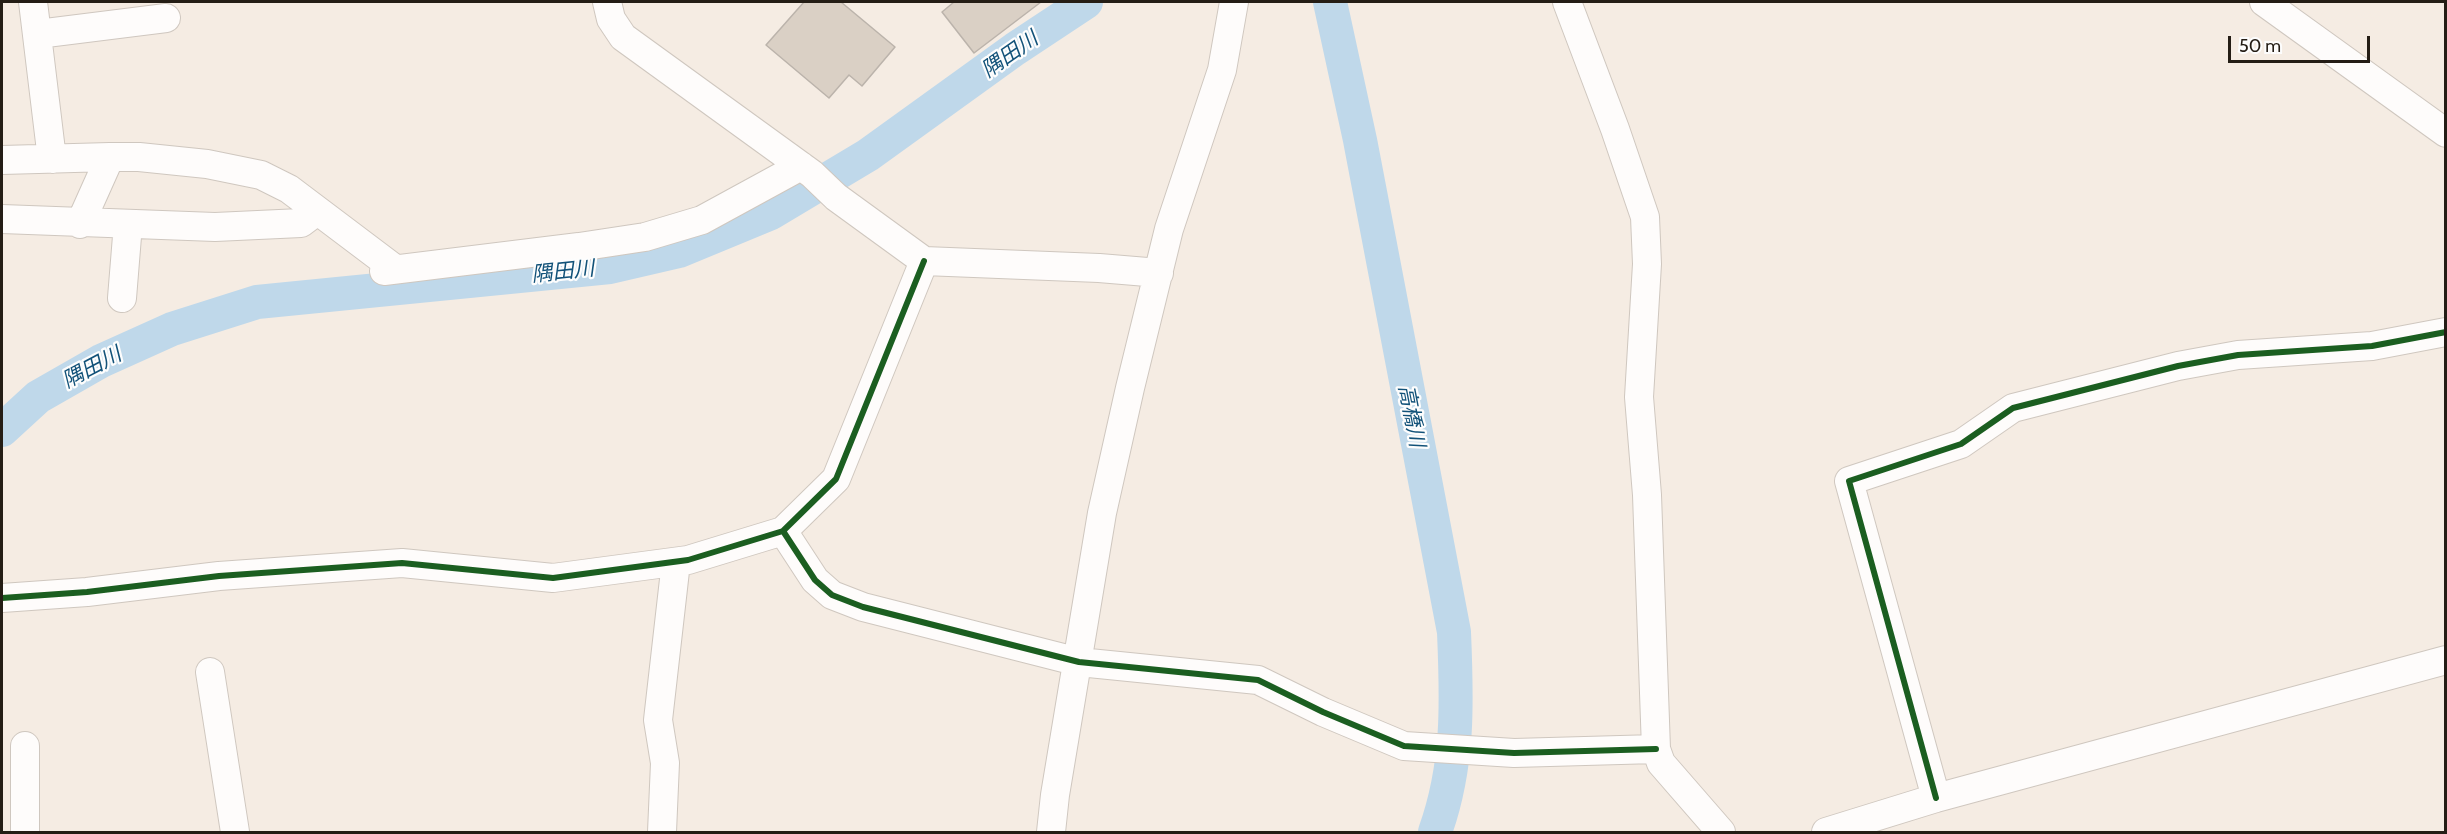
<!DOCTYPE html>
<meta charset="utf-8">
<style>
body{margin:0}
#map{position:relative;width:2447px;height:834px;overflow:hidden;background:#f5ece3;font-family:Cabin,sans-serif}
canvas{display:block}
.frame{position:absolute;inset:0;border:3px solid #241d15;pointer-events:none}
.scale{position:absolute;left:2228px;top:36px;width:142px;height:27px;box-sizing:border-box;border:3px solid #241d15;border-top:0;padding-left:8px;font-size:18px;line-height:21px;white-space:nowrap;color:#241d15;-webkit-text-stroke:4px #fdfdfd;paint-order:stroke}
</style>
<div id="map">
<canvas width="2447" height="834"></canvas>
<div class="frame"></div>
<div class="scale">50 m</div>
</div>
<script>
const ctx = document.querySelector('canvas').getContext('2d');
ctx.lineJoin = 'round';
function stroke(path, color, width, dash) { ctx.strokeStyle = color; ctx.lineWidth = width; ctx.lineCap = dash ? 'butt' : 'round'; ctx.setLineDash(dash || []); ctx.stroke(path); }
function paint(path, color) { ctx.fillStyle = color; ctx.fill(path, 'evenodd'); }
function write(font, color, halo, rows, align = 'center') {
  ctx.font = font + ' Cabin,"Noto Sans JP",sans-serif'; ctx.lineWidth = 4.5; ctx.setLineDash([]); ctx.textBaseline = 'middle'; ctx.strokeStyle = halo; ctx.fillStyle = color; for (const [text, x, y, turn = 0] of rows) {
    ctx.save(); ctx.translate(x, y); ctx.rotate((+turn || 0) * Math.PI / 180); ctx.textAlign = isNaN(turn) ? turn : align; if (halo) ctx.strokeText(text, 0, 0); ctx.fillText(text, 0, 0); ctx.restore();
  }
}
const river = new Path2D(`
 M1330,2L1360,140L1454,632C1457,702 1459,765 1435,832
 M2,430L38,397L101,361L172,329L257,302L610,267L679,251L771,213L868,155L1015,49L1086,2`);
const building = new Path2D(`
 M804,2H841L895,47L862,86L849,75L829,98L766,45Z
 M954,2H1041L974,53L942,12Z`);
const minor = new Path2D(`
 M33,2L52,159
 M607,2L611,19L623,37L812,174L836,197L924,261L1099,268L1159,273
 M1567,2L1615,129L1645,217L1647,264L1639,397L1647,495L1656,749L1661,763L1721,832
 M2264,2L2446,133
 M38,34L166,18
 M2,160L110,157
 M2,219L215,227L301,223L317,211
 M80,224L110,157H139L207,164L261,175L289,189L395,269
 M384,271L579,247L645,237L702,220L801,166
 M122,298L128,224
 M783,531L815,580L832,595L863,607L1079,662L1258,680L1323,712L1404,746L1514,753L1656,749
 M2,598L87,592L219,576L402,563L553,578L688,560L783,531L836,479L924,261
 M210,672L235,832
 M25,746V832
 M1936,798L1849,481L1961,444L2013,408L2178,366L2238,355L2372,346L2446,332
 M662,832L665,763L658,720L676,562
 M1051,832L1055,795L1102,513L1130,388L1169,229L1222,70L1234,2
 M1826,832L1936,798L2446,660`);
const cycleway = new Path2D(`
 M783,531L815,580L832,595L863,607L1079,662L1258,680L1323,712L1404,746L1514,753L1656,749
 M2,598L87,592L219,576L402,563L553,578L688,560L783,531L836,479L924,261
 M1936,798L1849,481L1961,444L2013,408L2178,366L2238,355L2372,346L2446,332`);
const waterNames = [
 ["隅田川",1010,55,-35],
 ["隅田川",563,272,-6],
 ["隅田川",92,368,-28],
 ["高橋川",1411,416,79]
];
stroke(river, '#bfd8ea', 34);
paint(building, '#dad0c5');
stroke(building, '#bbb3ab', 1.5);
stroke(minor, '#cfc7bf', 30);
stroke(minor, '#fefcfb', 28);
stroke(cycleway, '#1b5e20', 6);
write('italic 21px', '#125279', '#fdfdfd', waterNames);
</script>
